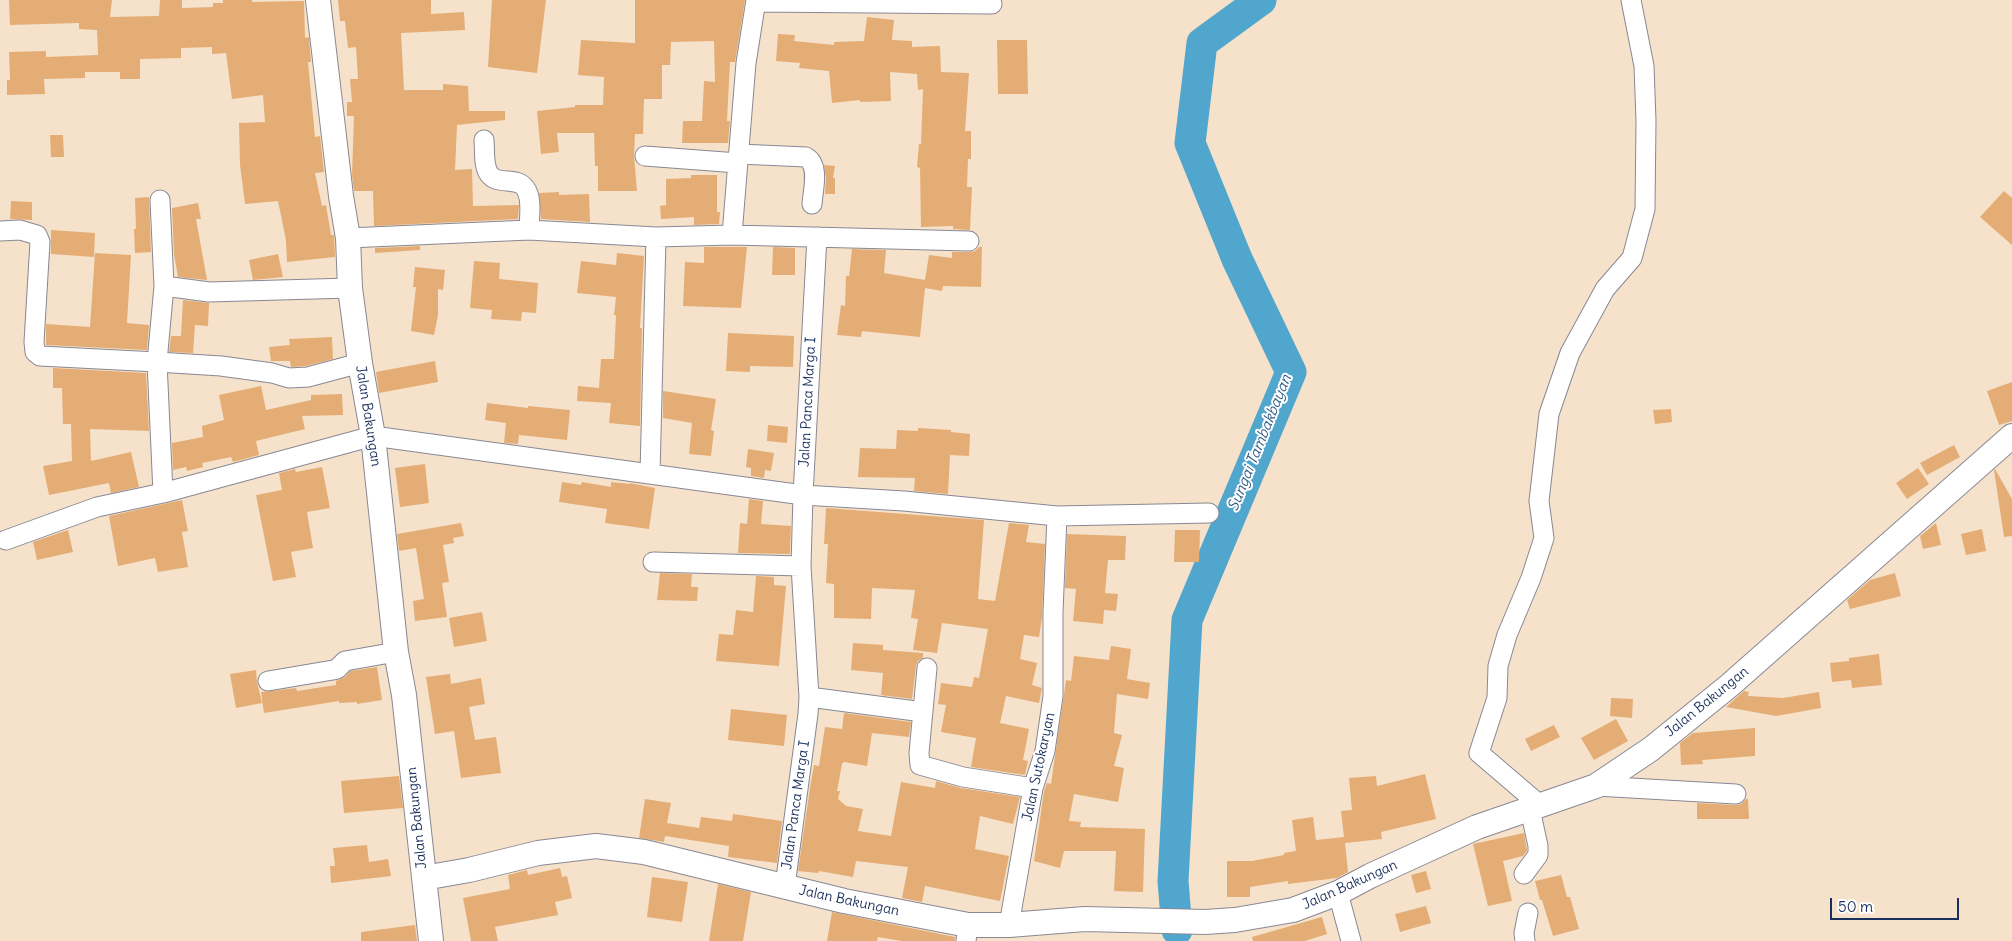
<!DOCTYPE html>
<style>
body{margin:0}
#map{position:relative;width:2012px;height:941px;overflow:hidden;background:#f6e2ca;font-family:Delius,sans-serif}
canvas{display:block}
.scale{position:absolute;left:1830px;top:898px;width:129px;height:22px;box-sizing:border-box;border:2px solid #1b2f5e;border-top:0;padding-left:6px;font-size:15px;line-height:18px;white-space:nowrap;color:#1b2f5e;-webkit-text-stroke:4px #fff;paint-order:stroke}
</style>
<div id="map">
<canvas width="2012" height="941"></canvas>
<div class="scale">50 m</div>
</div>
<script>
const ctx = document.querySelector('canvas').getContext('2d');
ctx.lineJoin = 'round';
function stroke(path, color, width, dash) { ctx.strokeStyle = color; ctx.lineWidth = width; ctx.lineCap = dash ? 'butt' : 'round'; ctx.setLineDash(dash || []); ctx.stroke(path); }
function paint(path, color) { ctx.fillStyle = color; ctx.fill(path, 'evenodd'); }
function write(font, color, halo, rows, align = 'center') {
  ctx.font = font + ' Delius,sans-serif'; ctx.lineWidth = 4; ctx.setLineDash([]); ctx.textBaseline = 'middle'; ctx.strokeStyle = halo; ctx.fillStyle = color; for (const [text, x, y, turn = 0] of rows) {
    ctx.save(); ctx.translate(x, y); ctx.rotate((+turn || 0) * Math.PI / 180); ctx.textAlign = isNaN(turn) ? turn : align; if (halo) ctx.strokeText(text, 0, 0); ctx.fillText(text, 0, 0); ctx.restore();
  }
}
const stream = new Path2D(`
 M1172,941L1177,930`);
const river = new Path2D(`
 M1177,930L1173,881L1187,620L1291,372L1237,259L1190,143L1202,43L1261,0`);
const building = new Path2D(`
 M9,0H112L110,17L159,16L160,0H182V8L213,7V3H223V0H252V2L304,1L305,38L309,37L311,62H308L315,137L320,136L324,172L315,173L322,206L326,205L331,235H334L335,257L287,262L286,240L278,201L245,204L240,165L239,123L265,122L263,95L232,99L226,53L212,54V47L181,48V58L140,59V79H120V72H85V78L44,79L45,94L7,95V80H10L9,52L46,51V57L98,55L97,30L79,29V23L10,25Z
 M338,0H431V14L464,12L465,30L401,33L404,90H443V84L468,86L469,111H505V120L457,125L455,170L472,169L473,206L519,205L518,219L374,226L373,191H354L352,175L354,116H347V102H352L350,79H358L356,47L348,48L345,21H340Z
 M492,0H546L537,73L488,67Z
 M635,0H745L735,62H730L727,121H730L728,143H682L683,121H702L704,81L715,82L714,41L671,42L670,65H662V99H644L643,134H635L634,156L637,191H598V166H595L594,133H557L559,152L541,154L537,111L575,107V105H603L604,77L578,75L581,40L635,43Z
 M867,17L894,20L892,40L912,41V47L940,46L941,72L969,73L965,131H971V159H968L967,187H972L970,230L953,229V226L921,227L920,168L917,167L919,144H921L923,89L918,90L917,74L890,72L891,101L860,102V100L832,103L829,71L799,68L800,63L776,61L778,34L795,35L794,41L834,45V42L864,41Z
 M997,40H1027L1028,94H998Z
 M50,135H63L64,157H51Z
 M824,165L835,166L833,178H835V194H825L826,178Z
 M691,175H717V212H720L719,224L694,225V217L661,219L660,206L666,205V179L691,178Z
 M2004,191L2012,198V245L1980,217Z
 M559,192V195L589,194L590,222L541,219L539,193Z
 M149,197L151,252L135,253L134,229H136L135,198Z
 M11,201L32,202V220L10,219Z
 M198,203L201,219H196L207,280L178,277L174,254L172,208Z
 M51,230L95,233L94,257L51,254Z
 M420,246V250L375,253V248Z
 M704,247H747L741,308L683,306L685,262L704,263Z
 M773,247L795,248V275H772Z
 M979,247H982L981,287L943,286L942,291L925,288L920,337L862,331L861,337L837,335L841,305L845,306L846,276H849L852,249L886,250L884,273L925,280L929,255L952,258V252H969L975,251Z
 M95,253L131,255L127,323L149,325L147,350L46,345V324L90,327Z
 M617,253L644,256L640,328H642L640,426L609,423L611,403L577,401L578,386L599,388L601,359H614L616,315H614L616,297L577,293L581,261L616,265Z
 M278,254L283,277L253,280L249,260Z
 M474,261L500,263L499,279L538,283L536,313L522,312L521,321L491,319L492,310L470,308Z
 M415,267L445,270L443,290L438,289V315L434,335L411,331L416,287H413Z
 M183,300L209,303L208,326L195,325L193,353L169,352L171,336H181Z
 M728,333L794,336L793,367L750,366V372L726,371Z
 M332,337L333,359L306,366L291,367L290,361H271L269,347L290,345L289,339Z
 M435,361L438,382L379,393L376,372Z
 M53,368L146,373L149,431L90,429L91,461L131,452L139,487L111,493L109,483L49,495L43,466L72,461L71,424H63L62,388H53Z
 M2012,382V421L1999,425L1987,391Z
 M261,386L266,410L311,400V395L342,394L343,415L302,416L305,429L256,441L259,455L233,462L231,457L202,463L203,467L187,471L186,467L173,470L172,443L203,437L202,426L224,420L219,395Z
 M663,391L716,399L711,430L714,431L711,456L689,454L692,423L663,418Z
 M487,403L528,408V406L570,410L567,440L519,435L518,444L504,443L506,423L485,420Z
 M1671,409L1672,422L1655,424L1653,410Z
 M768,425L788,427L787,443L767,441Z
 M918,428L951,430V432L970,434L969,456L950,455L948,494L914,491L915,478L858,477L860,448L896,449L897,430L918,431Z
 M1954,445L1960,457L1927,475L1920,463Z
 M748,449L774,453L771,471L765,470L764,478L751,476V468L746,467Z
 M425,464L429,503L400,507L395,468Z
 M322,467L330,508L307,512L313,548L291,552L296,577L273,581L256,495L282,490L279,473L295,469L296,472Z
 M1918,468L1929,484L1907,499L1896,483Z
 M1995,469L2012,499V536L2004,537L1994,470Z
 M562,482L581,485L582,482L611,487V482L630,484V483L655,488L649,529L605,523L607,509L559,502Z
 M749,499L763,501L761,524L791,526L790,554L738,553L740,523L747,524Z
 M182,500L188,531L182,532L188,567L158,572L155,558L118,566L109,516Z
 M826,508L984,520L978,599L995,601L1009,523L1029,525L1026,542L1045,544L1042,618L1039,637L1024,635L1020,659L1037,663L1032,685L1042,688L1039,703L1006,696L1000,723L1029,729L1023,760L1028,761L1025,775L971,767L976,738L941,732L946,705L938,704L941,683L972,687L974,677L979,678L988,629L942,623L937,653L913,650L918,619L911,618L915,590L872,588L871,619L834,618V584L826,583L828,544H824Z
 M461,523L464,536L453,538L454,543L443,545L449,582L442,583L447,617L415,621L413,601L424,599L416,548L399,551L397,534Z
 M1936,523L1941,545L1923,549L1920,536Z
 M1982,529L1986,551L1966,555L1961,534Z
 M68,530L73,552L37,560L33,542Z
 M1175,530H1200L1199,562H1174Z
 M1067,534L1126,536L1125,560H1108L1105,593L1118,594L1116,611L1104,610L1103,624L1073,621L1076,589L1065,588Z
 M660,573L692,574L691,587H698L697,601L657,600Z
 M1895,573L1901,596L1850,609L1847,600L1870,580Z
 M756,576L774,577V585L786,586L779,666L716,661L719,634L733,635L736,610L753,612Z
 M482,612L487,641L454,647L449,618Z
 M853,643L883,645V650L923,653V658L918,661L916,666L912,699L881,695L883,673L851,670Z
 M1111,646L1131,649L1127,679L1150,683L1148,699L1117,694L1114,733L1122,735L1114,766L1124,768L1118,802L1074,794L1069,821L1081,822L1080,827L1145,829L1143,892L1114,891L1116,851H1064L1060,868L1034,861L1044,791L1047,783L1051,784L1066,680L1071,681L1074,656L1109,660Z
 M1879,654L1882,685L1852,688L1851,680L1832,682L1830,663L1849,661V658Z
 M377,667L382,700L357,704V702L339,703V701L264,713L261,692L296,688L297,691L336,685V681L345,677L350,671Z
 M256,670L257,682L262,703L236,708L230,674Z
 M450,674L451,684L481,678L485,704L469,707L475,740L496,737L501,773L461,778L454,731L435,734L426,677Z
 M1744,691L1749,692L1748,696L1783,698L1819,692L1821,708L1776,716L1726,707Z
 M1611,698L1633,699L1632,718L1610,716Z
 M731,709L787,715L784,746L728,740Z
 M844,713L911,722L909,737L872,733L867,766L844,762L842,764L837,791H840L838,799L846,806L863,809L858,831L891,836L901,782L935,788L936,781L961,788L1020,797L1013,824L980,816L975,849L1009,856L1000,901L925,886L922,902L902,898L908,867L856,861L853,877L819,871L818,873L798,871L810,788L814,765L819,766L825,727L842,729Z
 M1616,719L1628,741L1594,760L1581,738Z
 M1554,725L1560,737L1531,751L1525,739Z
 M1755,728V756L1702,760L1703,764L1681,765L1680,743L1693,733Z
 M1425,774L1436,819L1381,832L1382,839L1345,843L1348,872L1337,878L1288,884V881L1250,887V897H1227V861H1252L1284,855V853L1296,851L1292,820L1313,817L1316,840L1344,837L1341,811L1352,810L1349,778L1376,776L1377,786Z
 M399,776L403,808L344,813L341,781Z
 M645,799L671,803L667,823L699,828L701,817L732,821L733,814L782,821L777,863L728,857L729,846L665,836L664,842L639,838Z
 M1746,799H1748L1749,819H1697V803L1735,805L1741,804Z
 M1524,833L1527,851L1523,856L1503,861L1512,901L1488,906L1473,844Z
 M367,845L369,862L388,859L391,876L331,883L330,866H335L333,848Z
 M560,868L562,877L567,876L572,898L555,902L558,915L495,927L498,941H471L463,898L510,889L508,875L527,870L528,875Z
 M1426,871L1431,889L1416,893L1411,875Z
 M1561,875L1567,897H1570L1579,929L1553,936L1542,900H1540L1535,881Z
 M652,877L688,882L682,922L647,917Z
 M718,884L751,892L743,941H709Z
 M1426,906L1431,923L1400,932L1395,914Z
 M832,912L955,937V941H902L878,937L877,941H827Z
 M1322,917L1327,934L1305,941H1253L1252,937Z
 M415,925L417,941H361V932Z`);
const minor = new Path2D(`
 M756,2L992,4
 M484,140C485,150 483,165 489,174C497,186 517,176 525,188C533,198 529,218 529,230
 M739,154L806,157C820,165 813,190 812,204
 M645,156L738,163
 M160,200L164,286L157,362L221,366L272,373L289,378L308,377L360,363
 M0,231L20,230L37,235L40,242L34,342L35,352L40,356L157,362L163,493
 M732,235L746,63L756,0
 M348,238L529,230L656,237L732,235L969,241
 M164,286L209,292L350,288
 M650,474L656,237
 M6,540L97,507L163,493L373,436L803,495L904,501L1057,516L1209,513
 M653,562L801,566
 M927,668L919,753L920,765L963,777L1033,788
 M268,681L333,670L337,669L345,661L396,652
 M809,697L923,712
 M1596,786L1736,794
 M1541,806L1479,753L1497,698L1498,666L1507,635L1531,578L1544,538L1539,501L1549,414L1570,353L1605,289L1632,258L1645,209L1646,121L1644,66L1631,0
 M1524,874L1538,855V846L1530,809
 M785,886L808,714L809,697L801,566L803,495L817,237
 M1338,893L1351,941
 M1009,925L1033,788L1045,751L1053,696V612L1057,516
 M966,941L968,925
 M1525,941L1524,933L1528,913`);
const major = new Path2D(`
 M318,0L341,196L348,238L350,288L360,363L373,436L396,652L404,695L431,941
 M424,878L469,870L538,853L596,846L644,852L844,901L968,925H1009L1085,919L1205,922L1235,920L1293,910L1338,893L1370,876L1477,827L1596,786L1651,749L1730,685L2012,436`);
const streetNames = [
 ["Jalan Panca Marga I",808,402,-87],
 ["Jalan Bakungan",368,416,81],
 ["Jalan Bakungan",1707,702,-39],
 ["Jalan Sutokaryan",1039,767,-78],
 ["Jalan Panca Marga I",796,805,-82],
 ["Jalan Bakungan",417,818,-96],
 ["Jalan Bakungan",1350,885,-24],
 ["Jalan Bakungan",849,901,12]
];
const waterNames = [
 ["Sungai Tambakbayan",1260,443,-68]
];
stroke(stream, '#51a6cd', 5);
stroke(river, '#51a6cd', 31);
paint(building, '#e4ad75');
stroke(minor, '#888894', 21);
stroke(major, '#888894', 26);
stroke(minor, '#fff', 19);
stroke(major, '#fff', 24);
write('14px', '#1b2f5e', '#fff', streetNames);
write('italic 15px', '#315f8a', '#fff', waterNames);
</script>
